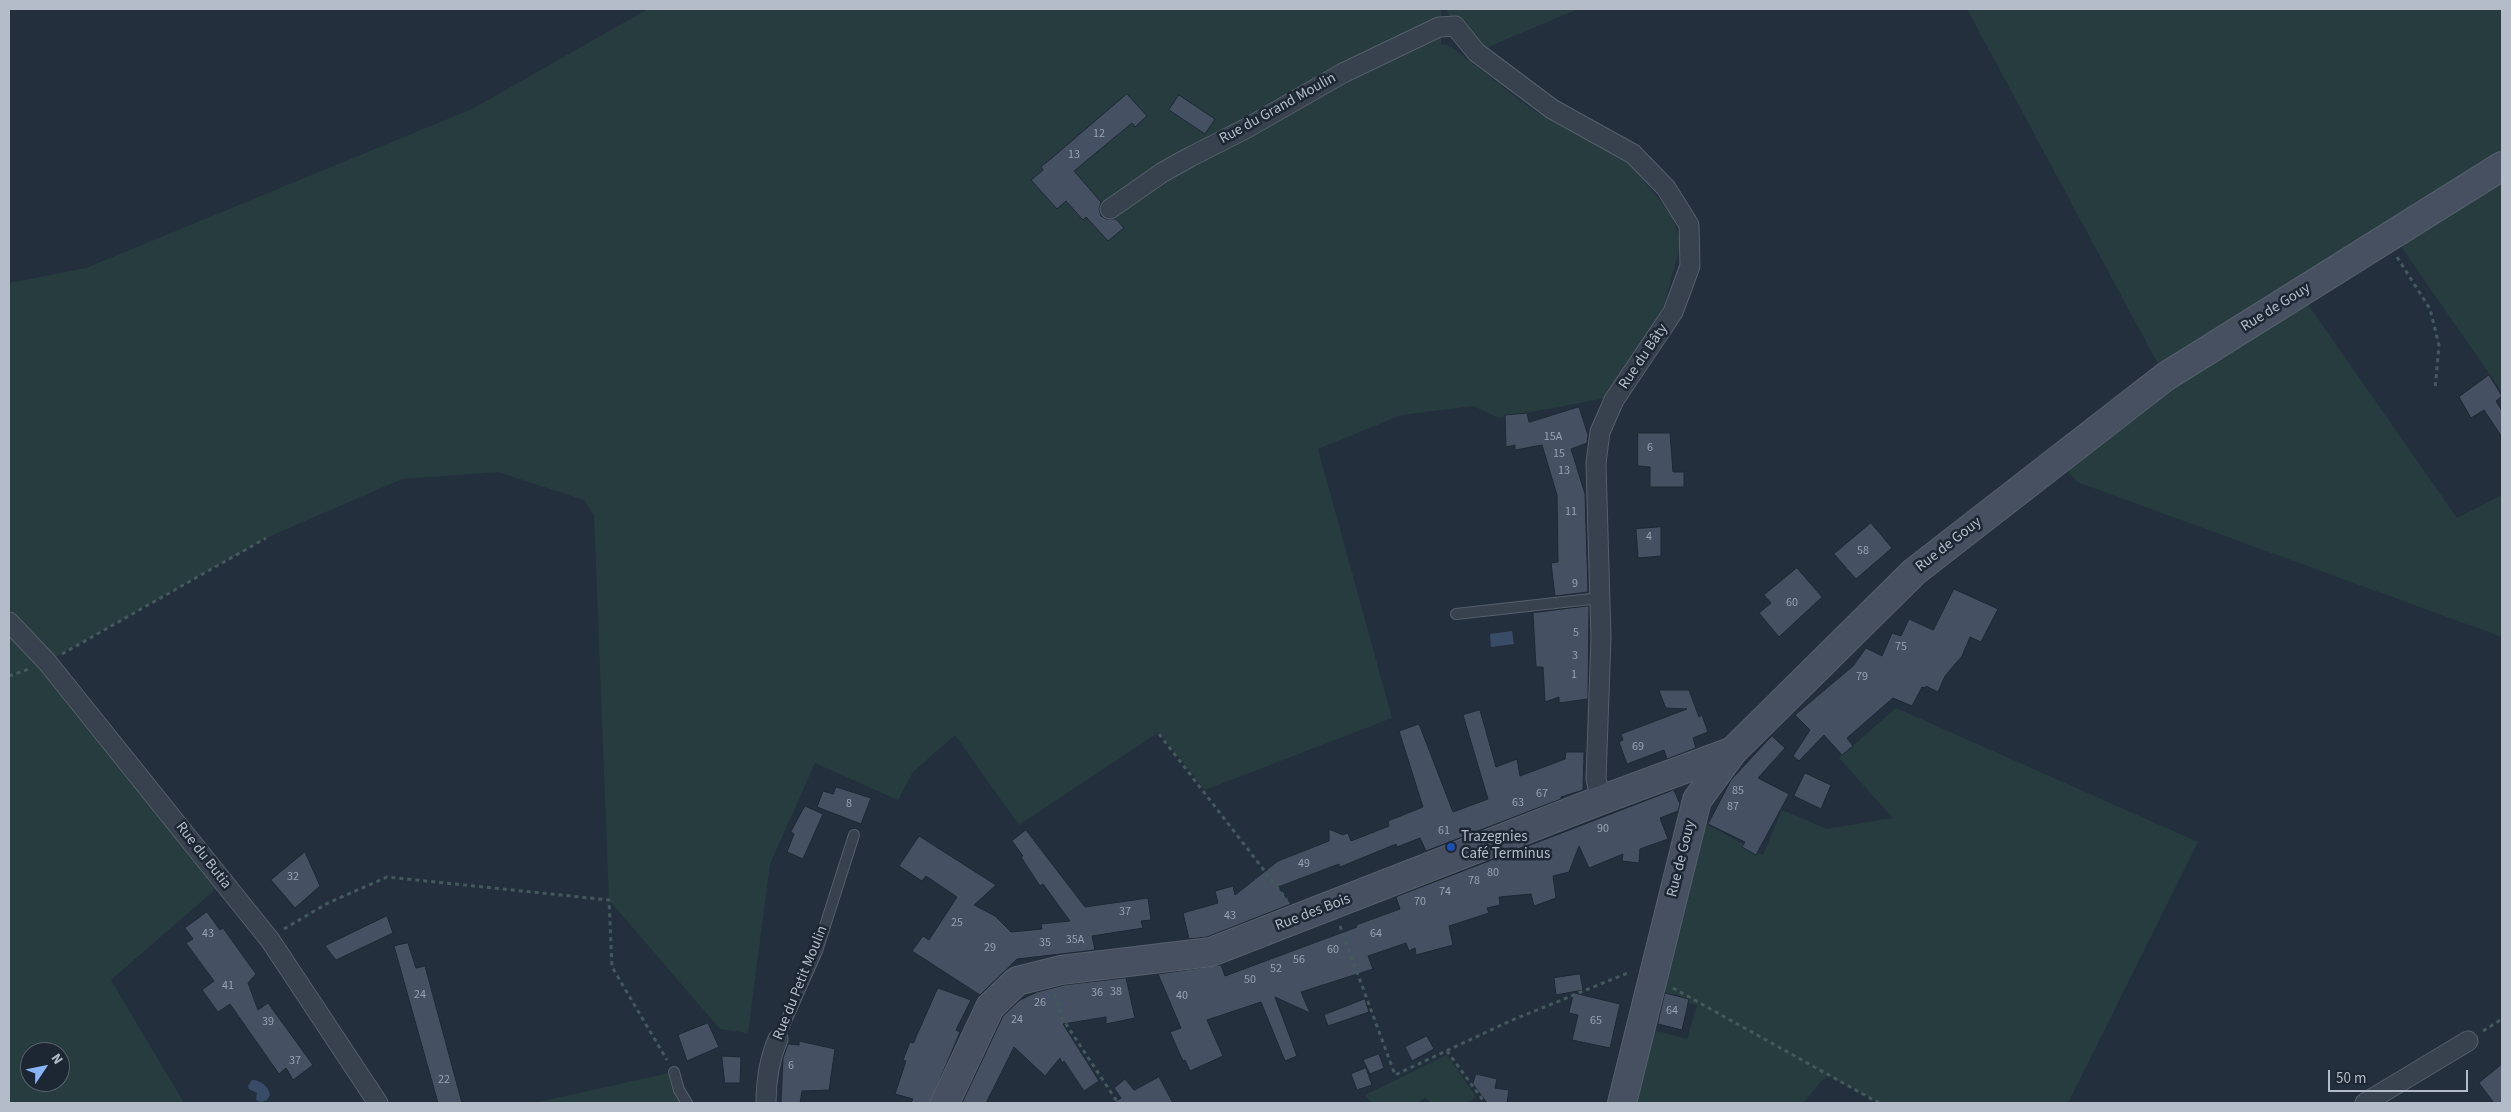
<!DOCTYPE html>
<meta charset="utf-8">
<style>
body{margin:0}
#map{position:relative;width:2511px;height:1112px;overflow:hidden;background:#242f3e;font-family:"Source Sans 3",sans-serif}
canvas{display:block}
.frame{position:absolute;inset:0;border:10px solid #b4bcc9;pointer-events:none}
.north{position:absolute;left:20px;top:1042px;width:50px;height:50px;box-sizing:border-box;background:#1d2633;border:1px solid #59626f;border-radius:50%;rotate:56deg;font-size:14px;font-weight:700;line-height:20px;text-align:center;color:#b4bcc9}
.north::after{content:'';display:block;margin:auto;width:18px;height:22px;background:#8ab4f8;clip-path:polygon(50% 0,100% 100%,50% 72%,0 100%)}
.scale{position:absolute;left:2328px;top:1070px;width:140px;height:22px;box-sizing:border-box;border:2px solid #b4bcc9;border-top:0;padding-left:6px;font-size:15px;line-height:18px;white-space:nowrap;color:#b4bcc9;-webkit-text-stroke:4px #1d2633;paint-order:stroke}
</style>
<div id="map">
<canvas width="2511" height="1112"></canvas>
<div class="frame"></div>
<div class="north">N</div>
<div class="scale">50 m</div>
</div>
<script>
const ctx = document.querySelector('canvas').getContext('2d');
ctx.lineJoin = 'round';
function paint(path, color) { ctx.fillStyle = color; ctx.fill(path, 'evenodd'); }
function stroke(path, color, width, dash) { ctx.strokeStyle = color; ctx.lineWidth = width; ctx.lineCap = dash ? 'butt' : 'round'; ctx.setLineDash(dash || []); ctx.stroke(path); }
function write(font, color, halo, rows, align = 'center') {
  ctx.font = font + ' "Source Sans 3",sans-serif'; ctx.lineWidth = 5; ctx.setLineDash([]); ctx.textBaseline = 'middle'; ctx.strokeStyle = halo; ctx.fillStyle = color; for (const [text, x, y, turn = 0] of rows) {
    ctx.save(); ctx.translate(x, y); ctx.rotate((+turn || 0) * Math.PI / 180); ctx.textAlign = isNaN(turn) ? turn : align; if (halo) ctx.strokeText(text, 0, 0); ctx.fillText(text, 0, 0); ctx.restore();
  }
}
const green = new Path2D(`
 M648,9H1441V44L1450,46L1530,108L1629,163L1672,215L1681,243L1664,306L1606,398L1499,418L1473,406L1401,415L1318,449L1392,718L1205,790L1159,732L1019,825L955,735L913,772L898,800L815,763L770,864L748,1033L720,1029L609,900L594,515L584,500L498,472L402,479L266,538L47,662L224,882L111,980L184,1103H9V283L86,268L472,109ZM30,1052H60V1082H30Z
 M1446,9H1578L1476,52L1455,26Z
 M1967,9H2502V392L2393,235L2300,293L2457,518L2502,495V637L2077,482L2059,460L2165,377Z
 M1896,708L2198,842L2068,1103H1879L1827,1075L1803,1103H1634L1650,1029L1687,1039L1697,1005L1658,995L1704,823L1763,855L1782,810L1827,829L1893,818L1839,758Z
 M1447,1055L1476,1097L1468,1103H1430L1425,1097L1418,1103H1372L1365,1095Z
 M674,1072L687,1103H534Z`);
const water = new Path2D(`
 M1512,631L1514,644L1491,647L1490,634Z
 M252,1080C261,1080 269,1087 270,1095L267,1100L261,1102L256,1100L257,1093L249,1089L248,1086Z`);
const building = new Path2D(`
 M1127,94L1147,116L1135,127L1132,123L1074,171L1101,202L1099,209L1101,216L1106,219H1116L1124,228L1108,241L1086,217L1083,220L1066,201L1057,209L1031,180L1043,170L1041,167L1053,157Z
 M1179,95L1215,119L1205,134L1169,110Z
 M2489,375L2502,396L2496,401L2502,411V437L2484,410L2471,418L2459,397Z
 M1579,407L1588,435L1587,443L1571,449L1585,494L1588,592L1555,596L1551,563L1558,562L1557,495L1542,445L1515,450V445L1506,447L1505,415L1527,413L1529,422Z
 M1638,433H1670L1673,472H1684V487H1650V467L1638,466Z
 M1871,523L1892,548L1856,579L1834,554Z
 M1661,527V556L1638,558L1636,529Z
 M1797,568L1822,597L1779,637L1759,613L1771,603L1764,595Z
 M1954,589L1998,609L1981,642L1970,637L1962,656L1945,676L1938,692L1926,686V688L1922,687L1912,706L1893,698L1847,738L1853,746L1842,755L1824,735L1799,761L1793,756L1810,730L1795,715L1853,666L1866,648L1882,656L1892,633L1901,636L1909,619L1933,630Z
 M1589,606L1588,699L1559,703V697L1545,702L1543,667H1536L1533,613Z
 M1659,690H1689L1699,717L1702,715L1708,732L1693,738L1696,748L1667,759L1664,750L1627,764L1619,742L1623,740L1621,734L1687,709L1666,708Z
 M1480,710L1496,767L1517,759L1520,776L1565,759L1566,752H1584L1583,790L1561,797V799L1426,851L1420,838L1397,847L1396,844L1340,867L1339,864L1278,887L1291,904L1207,937L1189,939L1183,913L1218,903L1215,891L1233,886L1235,895L1278,861L1329,841V829L1343,835L1348,833L1351,841L1389,826L1388,821L1423,807L1399,731L1419,724L1453,812L1488,799L1463,715Z
 M1772,736L1785,748L1758,778L1789,794L1756,855L1742,847L1745,842L1708,824L1731,780Z
 M1805,773L1831,785L1821,809L1794,796Z
 M836,787L871,798L861,824L817,807L823,791L833,794Z
 M1674,790L1680,804L1678,811L1660,818L1668,839L1640,849L1639,863L1622,861L1623,854L1589,868L1579,846L1569,872L1553,876L1556,898L1534,906L1531,894L1499,897L1500,905L1487,908L1489,913L1449,926L1453,945L1416,955L1415,948L1409,951L1406,943L1368,956L1373,969L1301,992L1310,1013L1275,997L1297,1056L1285,1061L1261,1002L1207,1020L1223,1056L1190,1071L1185,1060L1183,1061L1170,1032L1181,1028L1158,974L1221,965L1225,976L1357,927L1356,925L1400,909L1396,897Z
 M805,806L823,814L803,859L787,852L794,834L791,832Z
 M1026,830L1085,907L1148,898L1151,920L1141,921L1143,928L1092,936L1095,950L1017,959L980,995L912,951L923,936L929,940L957,897L926,876L922,881L899,866L919,836L996,885L974,905L995,916L1011,932L1042,929L1041,924L1070,921L1043,884L1040,886L1021,857L1023,856L1012,841Z
 M305,852L320,886L295,908L271,880Z
 M207,912L220,930L223,928L256,974L248,983L258,1010L268,1003L313,1065L293,1080L286,1068L279,1074L230,1004L218,1012L202,990L214,981L186,943L193,939L185,928Z
 M387,916L393,933L336,960L325,946Z
 M408,943L416,968L425,966L462,1103H438L394,946Z
 M1580,974L1583,990L1556,995L1554,978Z
 M1126,978L1135,1018L1106,1024V1017L1063,1024L1099,1081L1084,1091L1064,1061L1062,1063L1060,1058L1045,1076L1014,1047L986,1103H962L1003,1016L1020,1000L1037,992L1064,985Z
 M938,988L971,1000L956,1030L960,1032L930,1103H911L913,1099L895,1094L906,1061L903,1060L910,1042L913,1043Z
 M1574,993L1620,1004L1610,1048L1572,1040L1578,1015L1569,1013Z
 M1665,993L1689,999L1682,1030L1658,1024Z
 M1365,999L1369,1012L1328,1026L1324,1015Z
 M708,1023L719,1047L687,1061L678,1035Z
 M1427,1036L1434,1049L1412,1061L1405,1047Z
 M799,1041L835,1049L829,1090L802,1091L800,1103H781L783,1058L788,1044L799,1045Z
 M1379,1054L1384,1068L1370,1074L1363,1060Z
 M722,1056L741,1057L740,1083H725Z
 M2502,1064V1103H2494L2479,1083Z
 M1366,1068L1372,1085L1357,1090L1351,1074Z
 M1476,1074L1497,1079L1495,1088L1509,1090L1507,1103H1487L1473,1084Z
 M1159,1077L1173,1103H1112L1121,1098L1114,1088L1125,1079L1134,1090Z`);
const path = new Path2D(`
 M2397,257L2430,309L2439,345L2435,390
 M62,654L266,538
 M9,676L29,669
 M1159,734L1287,900
 M1340,926L1395,1075L1510,1021L1630,972
 M284,929L328,903L387,877L609,900L612,967L667,1060
 M1673,988L1879,1103
 M1054,994L1062,1018L1118,1103
 M2483,1031L2502,1019
 M1447,1051L1485,1103`);
const lane = new Path2D(`
 M1456,614L1600,598
 M778,1039L817,951L854,835
 M674,1072L679,1090L687,1103`);
const street = new Path2D(`
 M1110,209L1163,172L1190,157L1247,128L1343,73L1439,27L1455,26L1476,52L1552,109L1633,154L1666,188L1689,225L1690,266L1673,312L1614,400L1600,432L1596,463L1601,638L1596,779L1601,800
 M9,622L47,662L270,940L378,1103
 M766,1103C766,1080 769,1060 778,1039
 M2365,1103L2468,1041`);
const secondary = new Path2D(`
 M945,1103L990,1007L1017,981L1061,970L1211,952L1601,800L1733,751
 M1622,1103L1697,800L1733,751L1914,572L2165,377L2502,166`);
const markers = [
 [1451,847,5,"#1a4fb4"]
];
const numberNames = [
 ["12",1099,134],
 ["13",1074,155],
 ["15A",1553,437],
 ["6",1650,448],
 ["15",1559,454],
 ["13",1564,471],
 ["11",1571,512],
 ["4",1649,537],
 ["58",1863,551],
 ["9",1575,584],
 ["60",1792,603],
 ["5",1576,633],
 ["75",1901,647],
 ["3",1575,656],
 ["1",1574,675],
 ["79",1862,677],
 ["69",1638,747],
 ["85",1738,791],
 ["67",1542,794],
 ["63",1518,803],
 ["8",849,804],
 ["87",1733,807],
 ["90",1603,829],
 ["61",1444,831],
 ["49",1304,864],
 ["80",1493,873],
 ["32",293,877],
 ["78",1474,881],
 ["74",1445,892],
 ["70",1420,902],
 ["37",1125,912],
 ["43",1230,916],
 ["25",957,923],
 ["43",208,934],
 ["64",1376,934],
 ["35A",1075,940],
 ["35",1045,943],
 ["29",990,948],
 ["60",1333,950],
 ["56",1299,960],
 ["52",1276,969],
 ["50",1250,980],
 ["41",228,986],
 ["38",1116,992],
 ["36",1097,993],
 ["24",420,995],
 ["40",1182,996],
 ["26",1040,1003],
 ["64",1672,1011],
 ["24",1017,1020],
 ["65",1596,1021],
 ["39",268,1022],
 ["37",295,1061],
 ["6",791,1066],
 ["22",444,1080]
];
const streetNames = [
 ["Rue du Grand Moulin",1278,109,-29],
 ["Rue de Gouy",2276,308,-32],
 ["Rue du Bâty",1644,357,-56],
 ["Rue de Gouy",1949,545,-38],
 ["Rue du Butia",203,856,52],
 ["Rue de Gouy",1682,859,-76],
 ["Rue des Bois",1313,913,-21],
 ["Rue du Petit Moulin",801,983,-68]
];
const poiNames = [
 ["Trazegnies",1461,838],
 ["Café Terminus",1461,855]
];
paint(green, '#263c3f');
paint(water, '#394c67');
paint(building, '#455162');
stroke(building, '#1f2835', 1);
stroke(lane, '#565f6c', 12);
stroke(street, '#565f6c', 21);
stroke(secondary, '#565f6c', 30);
stroke(path, '#44595c', 3, [4, 4]);
stroke(lane, '#38414e', 10);
stroke(street, '#38414e', 19);
stroke(secondary, '#465061', 28);
for (const [x, y, r, color] of markers) { const dot = new Path2D(); dot.arc(x, y, r, 0, 2 * Math.PI); ctx.fillStyle = color; ctx.fill(dot); stroke(dot, '#1d2633', 2); }
write('12px', '#98a1af', null, numberNames);
write('15px', '#b4bcc9', '#1d2633', streetNames);
write('15px', '#b4bcc9', '#1d2633', poiNames, 'left');
</script>
